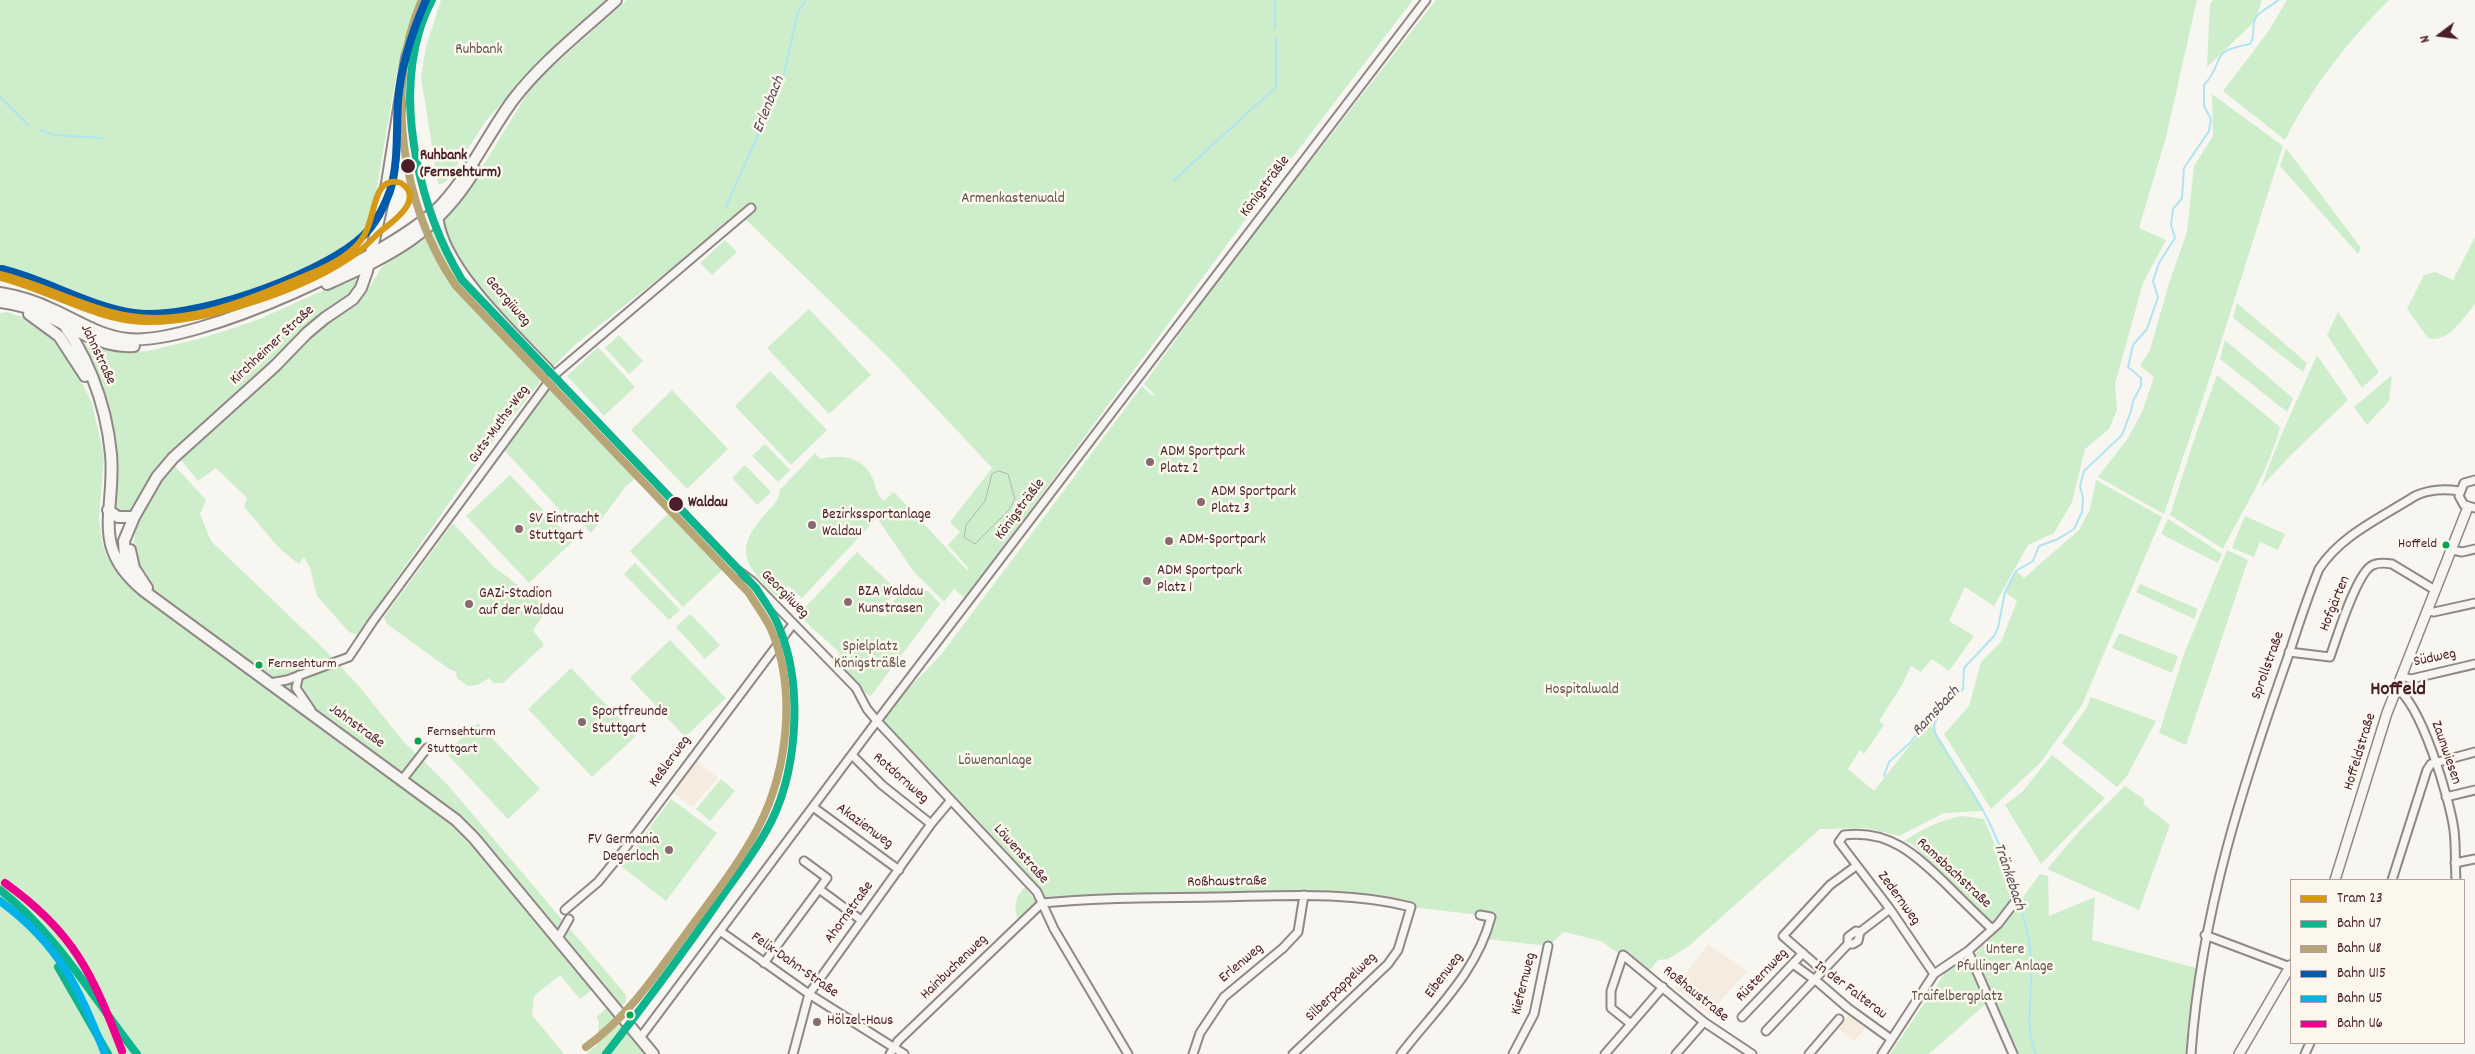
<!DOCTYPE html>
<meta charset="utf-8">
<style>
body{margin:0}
#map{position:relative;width:2475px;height:1054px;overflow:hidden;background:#f8f6f0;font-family:Dekko,sans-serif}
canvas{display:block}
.legend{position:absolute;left:2290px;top:879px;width:175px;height:165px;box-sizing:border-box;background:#fbf7ec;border:1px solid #b4a19f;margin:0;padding:6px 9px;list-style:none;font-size:15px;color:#4a1f2b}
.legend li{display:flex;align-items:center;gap:10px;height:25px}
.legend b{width:25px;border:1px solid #b4a19f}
.north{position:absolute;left:2415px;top:10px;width:50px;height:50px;-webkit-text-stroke:4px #fbf7ec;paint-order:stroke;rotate:255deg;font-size:14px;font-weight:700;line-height:20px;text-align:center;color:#4a1f2b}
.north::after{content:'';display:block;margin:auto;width:18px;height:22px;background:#4a1f2b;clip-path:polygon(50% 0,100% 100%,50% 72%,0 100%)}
</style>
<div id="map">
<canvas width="2475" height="1054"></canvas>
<ul class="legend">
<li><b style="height:6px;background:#d59915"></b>Tram 23</li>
<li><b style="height:6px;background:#0eb48d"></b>Bahn U7</li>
<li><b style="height:6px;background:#b7a575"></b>Bahn U8</li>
<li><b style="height:6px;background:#005aab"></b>Bahn U15</li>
<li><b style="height:6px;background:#04b2e8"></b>Bahn U5</li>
<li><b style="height:6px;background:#ec008c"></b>Bahn U6</li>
</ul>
<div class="north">N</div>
</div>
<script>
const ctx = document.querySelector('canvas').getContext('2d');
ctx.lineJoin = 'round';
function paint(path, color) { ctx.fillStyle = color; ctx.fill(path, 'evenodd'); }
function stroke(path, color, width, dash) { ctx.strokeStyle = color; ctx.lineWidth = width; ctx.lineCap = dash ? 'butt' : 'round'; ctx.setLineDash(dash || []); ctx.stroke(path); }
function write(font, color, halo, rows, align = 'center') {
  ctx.font = font + ' Dekko,sans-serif'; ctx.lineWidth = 5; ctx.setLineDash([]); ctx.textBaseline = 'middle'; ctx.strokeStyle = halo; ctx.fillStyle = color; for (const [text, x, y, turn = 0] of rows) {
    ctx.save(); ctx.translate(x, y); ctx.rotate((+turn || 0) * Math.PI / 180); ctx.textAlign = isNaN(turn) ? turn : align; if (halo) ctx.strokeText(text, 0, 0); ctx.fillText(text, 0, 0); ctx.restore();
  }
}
const built = new Path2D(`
 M697,761L718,778L692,807L673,793Z
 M1708,944L1747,971L1709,1014L1675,988Z
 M1848,1014L1866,1028L1854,1041L1839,1029Z`);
const green = new Path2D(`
 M0,0H420C396,52 391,113 380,169C377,186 375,204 369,221C365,232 354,247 344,254C307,278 183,324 140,317C92,309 48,282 0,272Z
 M441,0H607L537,63L486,121L446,182L438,185L421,77L426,47Z
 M627,0H1413L1269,188L965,598L954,589L944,602L914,572L877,518L802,598L788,586L778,598C746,566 731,551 767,512C773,505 779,501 780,490L815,453L820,459C840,454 862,456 872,477C877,488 875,492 884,501L894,492L967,570L968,568L948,545L960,532L950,522L992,468L891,360L740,214L576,344L549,371L484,453L357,635L349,632L317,596L310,568L304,557L299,564L281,550L244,507L247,498L216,468L198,481L180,459L233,413L324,324L356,306L366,293L382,267L429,235L481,169L533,84Z
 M1436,0H2197L2166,137L2139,228L2166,240L2143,283L2115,384L2117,410L2109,429L2085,449L2072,502L2054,533L2028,545L1994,606L1965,587L1949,621L1974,636L1949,671L1932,659L1921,672L1911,666L1902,685L1879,721L1884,725L1864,754L1860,750L1848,769L1874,791L1929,721L1984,811L1944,813L1899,836L1867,828L1820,829L1689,946L1668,959L1658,960L1647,974L1601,941L1564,932L1548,946L1486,939L1491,917L1480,915L1304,895L1042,903L877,721L940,656L1142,386L1153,396L1155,395L1144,384L1224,272Z
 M2213,0H2262L2255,21L2207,67L2210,4Z
 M2287,0H2389C2348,41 2311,88 2285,140L2223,91L2268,32Z
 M2212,94L2283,146L2207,386L2164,514L2098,477L2128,438L2142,412L2154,377L2140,366L2150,350L2170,280L2187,232L2194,166L2213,136Z
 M2286,148L2361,248L2358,254L2280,166Z
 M2475,237V304C2464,317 2448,344 2428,338L2407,309L2424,275L2435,272L2453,280Z
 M725,240L737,252L712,275L700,263Z
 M353,277L357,280L351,292L323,311L259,374L166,458L131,510L122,513L116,509C111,493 118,472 116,455C112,415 97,379 82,342L122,352L148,351L206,337L257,320Z
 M2237,303L2307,363L2303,372L2233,318Z
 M809,309L871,375L829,414L767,348Z
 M7,312L34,321L63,344L92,403L104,456L99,519L102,542L107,557L127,570L133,552L135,532L148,500L174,465L206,500L200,514L211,541L325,650L358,685L404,742L447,784L626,995V1002L613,1014L651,1054H586L597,1045L599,1021L596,1017L607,1008L592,990L580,999L560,975L534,996L532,1015L564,1054H0V313Z
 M2338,312L2379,372L2362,388L2327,335Z
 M619,335L643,361L629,374L605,348Z
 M2225,340L2293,398L2287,412L2220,359Z
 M598,347L635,387L604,416L567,376Z
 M2317,355L2348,400L2291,455L2261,487L2280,438Z
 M770,371L827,430L791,465L735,406Z
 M2217,375L2280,427C2269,471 2243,509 2223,549L2170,515L2195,437Z
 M2392,375L2389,401L2367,425L2354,407Z
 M553,388L638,476L626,486L591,533L576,517L571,522L505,451V447L547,389Z
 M672,390L728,449L687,489L631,430Z
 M765,444L790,470L778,482L752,456Z
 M745,465L771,492L757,505L732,478Z
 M510,475L573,541L529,583L466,516Z
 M2096,480L2162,517L2082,705L2040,763L1991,809L1944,734L1969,706L1981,662L2001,642L2017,601L2005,592L2016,571L2024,578L2079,530L2090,509Z
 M668,514L722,570L683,607L630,551Z
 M2245,516L2285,534L2278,550L2260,542L2254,557L2232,548Z
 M2168,519L2222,554L2218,563L2161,534Z
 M453,523L494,567L549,608L533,630L544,645L503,683H493L489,678L478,685L467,686L457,678L456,672L449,669L387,624L384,617Z
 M2227,550L2248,560L2186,745L2159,733L2184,654Z
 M857,552L897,590L877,614L884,617L889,611L892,615L895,611L892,603L904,589L928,591L940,604L870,697L835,660L840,653L798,615Z
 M635,563L680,610L669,620L624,574Z
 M2140,584L2198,609L2194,619L2136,592Z
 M690,614L720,645L705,659L676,627Z
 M2119,633L2178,656L2172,673L2112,648Z
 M670,640L726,698L685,737L630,678Z
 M571,668L636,736L592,777L528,709Z
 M2091,697L2156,721L2127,776L2117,787L2062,743L2087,707Z
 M478,723L540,789L508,819L446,753Z
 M2052,755L2105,798L2041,864L2005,805L2022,792Z
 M721,779L735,791L710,821L696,809Z
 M2125,786L2145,800L2143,804L2170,825L2139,910L2047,869L2082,828Z
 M671,799L717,833L666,901L621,866Z
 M1962,816L1984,819L2016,894L1993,926L1912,844L1904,841C1923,829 1940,820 1962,816Z
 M2040,874L2048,876L2049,916L2095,897L2092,940L2196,968L2187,1032L2188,1054H2018L1975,955L2018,901L2026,926L2021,900Z
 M1025,887L1036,902L1018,919C1013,906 1015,897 1025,887Z
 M1961,962L1968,965L1986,1004L1929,1054H1890L1945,973Z`);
const stream = new Path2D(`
 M1275,28V0
 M0,97L28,125
 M40,130L54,135L102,138
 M1174,180L1276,87V38
 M726,207L783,78L798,12L806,0
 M1938,716L1934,725L1935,733C1951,762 1972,788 1987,818C2005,854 2024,908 2030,948C2036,983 2022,1021 2036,1054
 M1884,776L1889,762L1910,743L1921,728L1939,714L1963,689L1964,668L1994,636L1998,628L2005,592L2016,571L2033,561L2039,546L2058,539L2074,529L2082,512L2083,498L2080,486L2084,471L2122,435L2131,411L2133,401L2141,386V378L2128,367L2133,345L2147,329L2158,297L2153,281L2159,263L2175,238L2171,225L2173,209L2182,198L2184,168L2209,131L2211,119L2204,106V85C2227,60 2206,52 2250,44C2256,36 2251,26 2256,17C2261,10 2272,6 2278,0`);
const minor = new Path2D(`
 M439,218C444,267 515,333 549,369L558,383L737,570L753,582L856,688L867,709L877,721L1037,892L1054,929L1128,1054
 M2475,480L2464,483L2459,496L2464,505L2475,508
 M2452,550L2462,552L2475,549
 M2427,611L2434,612L2475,603
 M2289,652L2330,657C2336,640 2357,571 2373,565C2379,562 2386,563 2392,564L2435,590
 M299,675L296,688L311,710
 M2401,676L2411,679L2475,664
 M270,683L287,680L349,657L373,621L553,376L751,208
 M2396,688C2421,703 2450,800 2454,830C2456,846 2455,864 2456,880
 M852,755L882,785L931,824
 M402,780L427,748
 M2446,797L2475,790
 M813,807L899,870
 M804,861L827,878L819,889L861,920
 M2455,863L2475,859
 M2392,880L2427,770L2431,764L2475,752
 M1042,903C1101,897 1159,898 1217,897C1281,896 1349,891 1411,907L1398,950L1388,964L1293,1054
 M565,910L598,882L620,855L793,624
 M720,931L809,994L904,1054
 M2205,935L2290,967
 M558,938L569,919
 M1848,944H1853L1858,941L1860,932
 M1968,951L2013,1054
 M764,963L819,889
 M1793,964L1819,983L1848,1008L1891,1039
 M1822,970L1783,936L1830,885L1856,866
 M1934,974L1890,909L1839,842L1844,835C1888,829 1915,854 1945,883C1960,898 1976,914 1992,929
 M1742,1017L1803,953
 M1631,1024L1611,1008V991L1623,955L1704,1022L1752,1054
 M1766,1031L1848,944V937L1856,931L1860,932L1890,909
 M640,1038L877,721L1426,0
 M793,1054L809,994L931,824L951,800
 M890,1054L898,1041L1042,903
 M1193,1054L1200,1033L1224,997L1283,948L1298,932L1304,895
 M1401,1054C1435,1010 1477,972 1491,917L1480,915
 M1513,1054L1534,1014L1548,946
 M1605,1054L1663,987
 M1676,1054L1704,1022
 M1809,1054L1839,1019
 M1882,1054L1934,974L1968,951L1998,924L2015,902
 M2191,1054C2201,912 2243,784 2290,651C2299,623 2308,596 2319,569C2341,535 2382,517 2415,496C2430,489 2444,489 2460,491
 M2305,1054L2310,1043`);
const tertiary = new Path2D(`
 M2335,880L2387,713L2468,507
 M2239,1054L2291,965`);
const secondary = new Path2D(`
 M327,284C392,255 437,233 475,170
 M0,293C19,296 37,302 54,310C78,321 100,336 128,339C196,346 397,254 443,203C471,172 488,134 513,100C542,62 581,32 616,0
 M0,302C16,304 31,308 45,315C73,328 101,348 134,346
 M53,310C86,350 106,402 111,454C116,512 89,546 144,591L456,820L474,838L653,1054
 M29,314L59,336L85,376
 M108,510L118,517H134
 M130,550L134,568L147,588
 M126,573L124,541L134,517L157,477L173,458L275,366L307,333L325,318L353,299L361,288L367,271L387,183L407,58L426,0`);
const tram = new Path2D(`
 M999,471L1008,474L1015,499L1009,510L975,544L964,537L966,525L985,501L992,474Z`);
const rail1 = new Path2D(`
 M432,0C427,10 422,21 419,32C396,110 421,212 462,280L756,588C764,601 774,613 779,627C804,687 798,777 765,833C751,858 732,881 716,905C681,956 644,1005 606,1054
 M0,890C58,935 92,997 137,1054
 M58,967L108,1054`);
const rail2 = new Path2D(`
 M422,0C383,88 402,208 456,286L749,593C756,605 765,616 771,629C797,689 788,770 758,828C739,864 712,898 688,931C658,972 628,1017 586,1047`);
const rail3 = new Path2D(`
 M2,269C47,280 88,306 134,313C191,321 313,277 357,241C373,229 383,210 390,191C399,162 396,131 398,101C401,66 412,32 426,0`);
const rail4 = new Path2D(`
 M0,901C59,944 79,988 105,1054`);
const rail5 = new Path2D(`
 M5,883C74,932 93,975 122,1051`);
const tram1 = new Path2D(`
 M0,274C38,283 73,302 111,312C179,331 245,301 307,275C325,268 345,259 358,244C363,238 367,231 369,224C375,208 376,175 401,183C423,197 399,217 386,227C376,234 368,245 358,252C309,288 206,324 144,322C94,320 49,290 0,278`);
const markers = [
 [408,166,8,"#4a1f2b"],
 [1150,462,5,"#876a70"],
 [1201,502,5,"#876a70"],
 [676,504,8,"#4a1f2b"],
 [812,525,5,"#876a70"],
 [519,529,5,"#876a70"],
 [1169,541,5,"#876a70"],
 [2446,545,4.5,"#00a651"],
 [1147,581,5,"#876a70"],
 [848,602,5,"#876a70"],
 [469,604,5,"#876a70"],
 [259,665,4.5,"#00a651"],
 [582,722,5,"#876a70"],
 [418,741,4.5,"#00a651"],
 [669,850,5,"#876a70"],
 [630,1015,4.5,"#00a651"],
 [817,1022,5,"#876a70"]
];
const busNames = [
 ["Hoffeld",2437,545,"right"],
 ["Fernsehturm",268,665],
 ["Fernsehturm",427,733],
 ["Stuttgart",427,750]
];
const parkNames = [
 ["Ruhbank",479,51],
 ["Armenkastenwald",1013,200],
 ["Spielplatz",870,648],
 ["Königsträßle",870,665],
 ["Hospitalwald",1582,691],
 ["Löwenanlage",995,762],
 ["Untere",2005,951],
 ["Pfullinger Anlage",2005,968],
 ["Traifelbergplatz",1957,998]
];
const stopNames = [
 ["Ruhbank",420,157],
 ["(Fernsehturm)",420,174],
 ["Waldau",688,504]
];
const streetNames = [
 ["Königsträßle",1266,187,-53],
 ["Georgiiweg",507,302,49],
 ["Kirchheimer Straße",273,346,-43],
 ["Jahnstraße",97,355,65],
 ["Guts-Muths-Weg",500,425,-54],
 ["Königsträßle",1021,510,-53],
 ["Georgiiweg",784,595,45],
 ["Hofgärten",2336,604,-68],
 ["Südweg",2435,659,-12],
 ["Sprollstraße",2269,666,-70],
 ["Jahnstraße",356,727,36],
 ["Hoffeldstraße",2361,752,-73],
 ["Zaunwiesen",2445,753,71],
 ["Keßlerweg",671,762,-54],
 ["Rotdornweg",900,779,41],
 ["Akazienweg",864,827,36],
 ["Löwenstraße",1020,855,48],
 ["Ramsbachstraße",1953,874,43],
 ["Roßhaustraße",1227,883,-1],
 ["Zedernweg",1898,899,54],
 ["Ahornstraße",850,913,-54],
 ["Erlenweg",1242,964,-40],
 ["Felix-Dahn-Straße",794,966,35],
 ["Hainbuchenweg",955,968,-44],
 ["Eibenweg",1445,976,-53],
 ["Rüsternweg",1763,976,-46],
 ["Kiefernweg",1525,984,-76],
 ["Silberpappelweg",1342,988,-44],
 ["In der Falterau",1850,991,37],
 ["Roßhaustraße",1695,995,39]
];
const poiNames = [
 ["ADM Sportpark",1160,453],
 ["Platz 2",1160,470],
 ["ADM Sportpark",1211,493],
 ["Platz 3",1211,510],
 ["Bezirkssportanlage",822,516],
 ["Waldau",822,533],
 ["SV Eintracht",529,520],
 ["Stuttgart",529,537],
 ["ADM-Sportpark",1179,541],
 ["ADM Sportpark",1157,572],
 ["Platz 1",1157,589],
 ["BZA Waldau",858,593],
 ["Kunstrasen",858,610],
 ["GAZi-Stadion",479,595],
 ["auf der Waldau",479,612],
 ["Sportfreunde",592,713],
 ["Stuttgart",592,730],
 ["FV Germania",659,841,"right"],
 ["Degerloch",659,858,"right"],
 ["Hölzel-Haus",827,1022]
];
const waterNames = [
 ["Erlenbach",770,105,-68],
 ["Ramsbach",1937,712,-47],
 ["Tränkebach",2008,877,71]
];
const districtNames = [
 ["Hoffeld",2398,691]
];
paint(built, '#f5ebde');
paint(green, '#ceeecb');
stroke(stream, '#b0e4f1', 2);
stroke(minor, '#918787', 11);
stroke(tertiary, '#918787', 12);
stroke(secondary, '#918787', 14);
stroke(minor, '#f6f5f1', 7);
stroke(tertiary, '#f6f5f1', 9);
stroke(secondary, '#f6f5f1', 10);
stroke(tram, '#b8b3b1', 1);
stroke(rail1, '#0eb48d', 8);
stroke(rail2, '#b7a575', 8);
stroke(rail3, '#005aab', 8);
stroke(rail4, '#04b2e8', 8);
stroke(rail5, '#ec008c', 8);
stroke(tram1, '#d59915', 6);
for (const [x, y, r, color] of markers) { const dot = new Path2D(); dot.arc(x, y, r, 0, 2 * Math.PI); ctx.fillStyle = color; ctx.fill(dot); stroke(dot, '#fbf7ec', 2); }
write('14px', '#4a1f2b', '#fbf7ec', busNames, 'left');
write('15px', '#62514b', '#fbf7ec', parkNames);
write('bold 15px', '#4a1f2b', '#fbf7ec', stopNames, 'left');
write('15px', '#4a1f2b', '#fbf7ec', streetNames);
write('15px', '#4a1f2b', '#fbf7ec', poiNames, 'left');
write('italic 16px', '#5c4e5d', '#fbf7ec', waterNames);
write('bold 20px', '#4a1f2b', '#fbf7ec', districtNames);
</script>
